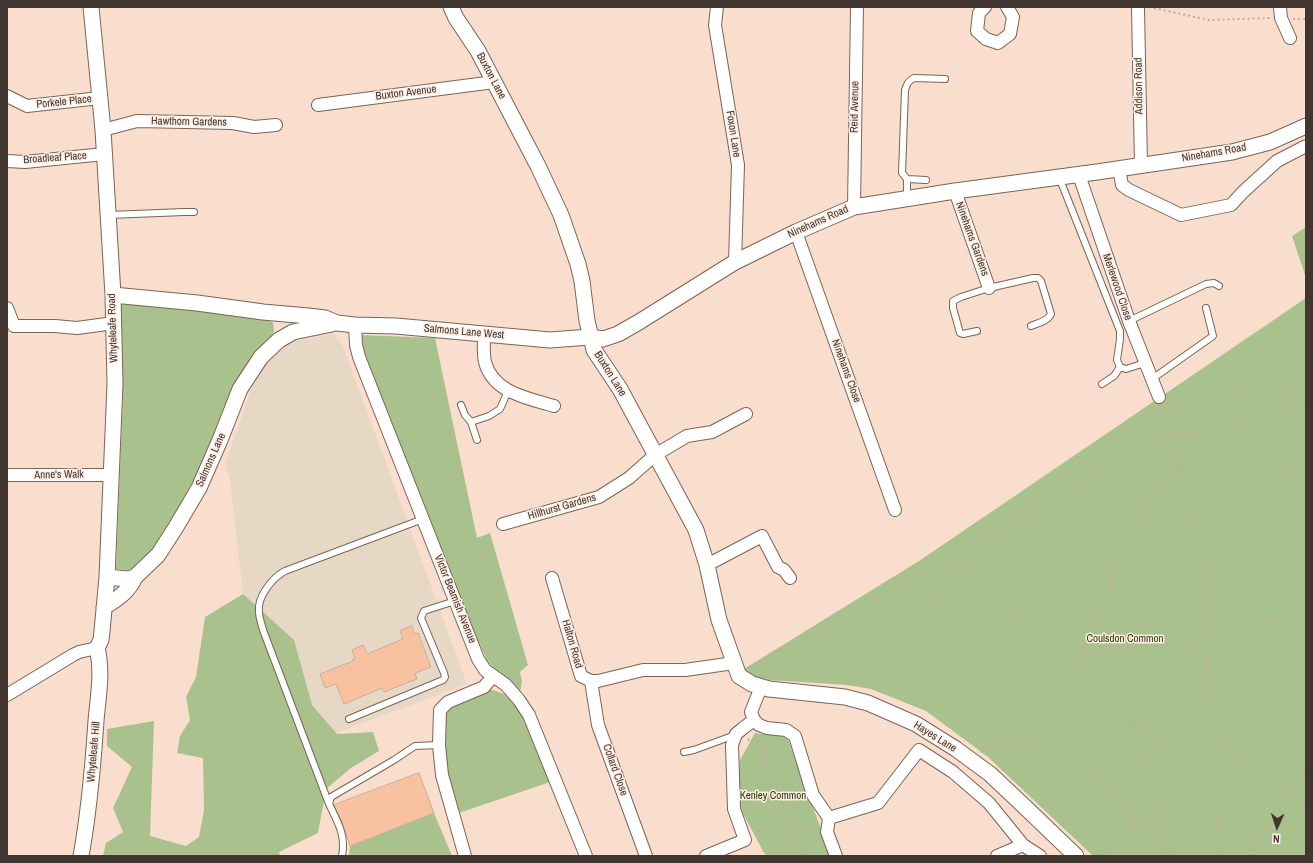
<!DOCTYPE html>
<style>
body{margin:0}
#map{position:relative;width:1313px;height:863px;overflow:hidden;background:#f9decd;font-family:"Archivo Narrow",sans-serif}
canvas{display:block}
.frame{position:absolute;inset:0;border:8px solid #413630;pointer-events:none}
.north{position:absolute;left:1257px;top:807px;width:40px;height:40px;-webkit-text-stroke:3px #feede3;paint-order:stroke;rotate:183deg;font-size:11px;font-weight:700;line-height:16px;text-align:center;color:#413630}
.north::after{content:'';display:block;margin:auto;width:14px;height:18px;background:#413630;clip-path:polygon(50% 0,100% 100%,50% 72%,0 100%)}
</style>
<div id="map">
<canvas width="1313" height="863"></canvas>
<div class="frame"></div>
<div class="north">N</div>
</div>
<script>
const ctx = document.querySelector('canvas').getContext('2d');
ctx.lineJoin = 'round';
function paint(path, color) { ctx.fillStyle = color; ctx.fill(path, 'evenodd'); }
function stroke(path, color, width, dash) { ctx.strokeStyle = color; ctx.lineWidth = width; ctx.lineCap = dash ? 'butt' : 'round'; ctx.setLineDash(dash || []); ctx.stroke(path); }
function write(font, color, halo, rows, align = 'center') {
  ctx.font = font + ' "Archivo Narrow",sans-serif'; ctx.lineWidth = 3; ctx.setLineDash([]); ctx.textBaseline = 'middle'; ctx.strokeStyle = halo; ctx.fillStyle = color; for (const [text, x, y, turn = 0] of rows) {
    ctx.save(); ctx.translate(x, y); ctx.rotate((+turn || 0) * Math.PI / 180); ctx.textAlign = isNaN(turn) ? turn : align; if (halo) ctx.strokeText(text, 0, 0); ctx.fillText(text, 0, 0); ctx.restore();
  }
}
const education = new Path2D(`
 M334,334L343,346L467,684L266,759L243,594L230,480L225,464L251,390L264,366L290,342Z`);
const green = new Path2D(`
 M1306,227V278L1292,236Z
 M1306,298V856H1093L988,757L926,711L871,689L847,685L770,680L752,676L744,669L919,561Z
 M120,302L268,319L273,323L274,331L269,342L223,413L200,468L175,515L152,550L135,568L127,570L116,569L123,395Z
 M360,335L435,338L477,538L490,533L528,665L520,672L522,681L519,700L556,780L453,815L440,710L484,687L518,699L487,660L464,610L367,361Z
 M243,594L294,640L312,705L337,734L373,732L379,751L351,768L326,789L318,833L279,852L280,856H103L106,843L123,832L113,808L132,767L107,746V729L154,721L150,836L186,846L199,837L204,810L203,758L177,753L180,736L190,720L186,697L196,677L205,617Z
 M755,733L787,737L831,856H768L764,853L738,804L740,760Z
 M434,813L452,856H349L350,846Z`);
const building = new Path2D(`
 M412,626L414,634L418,633L431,667L415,673L417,679L384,692L382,688L344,704L336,684L325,688L320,674L353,661L352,660L355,659L352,650L363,645L367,654L403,639L400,631Z
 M419,773L434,813L350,846L342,822L334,805Z`);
const path = new Path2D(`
 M1149,7L1209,20L1271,18
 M1293,19H1306
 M1281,366L1290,409
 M1163,407L1179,411L1203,413L1306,351
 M1162,408L1173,435L1177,455L1197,542L1209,566V588L1203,639L1206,690L1216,730L1237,757L1306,803
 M1198,432L1232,451L1294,475
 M959,564L989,595L1131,718L1218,787L1217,856
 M1081,653L1203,639L1306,613
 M750,667L789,644L830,635L854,621L880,599L1016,512L1115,438L1159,408
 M1074,668L1108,590L1120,544L1173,469L1179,464
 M847,685L853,665L875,648L896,640L919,617L937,590L959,564L1138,450L1173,435L1244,424L1306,404
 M1131,718L1158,797L1166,842L1165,849
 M756,736L803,856
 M748,739L765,760
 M1059,748L1068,750L1164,835
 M981,752L1001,743L1022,746L1048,754L1071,766L1173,856
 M766,759V739
 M754,834C766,830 779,827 792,828C801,829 807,831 816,829
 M1101,856L1136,823
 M1249,856L1306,770`);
const service = new Path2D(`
 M1059,177L1120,331V339L1117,360L1120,367L1126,369L1145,363
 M907,179L926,180
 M907,198V179L902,173L905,90C907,84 908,81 914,78L945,79
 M109,215L184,212H194
 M1129,321L1206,284L1214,283L1219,286
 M977,331L963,334L960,333L953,308V301L961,297L989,288L1033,278H1038L1041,281L1051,314C1048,321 1038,323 1031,326
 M1152,379L1213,336L1206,308
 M1102,384L1114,376L1120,367
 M461,405L465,415L471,422L477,440
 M471,422L489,416L500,409L508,391
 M349,719L443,680L445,677L444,673L421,618L424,611L455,601
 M684,752L694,750L735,735
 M329,804L263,630C262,625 259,618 259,612C257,597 272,578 285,571L423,519
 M342,856C346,835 338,823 329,804L331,797L394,760L415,746L439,745`);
const minor = new Path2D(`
 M717,7L715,25L738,165L735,262
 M985,7L979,13L977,31L986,39L998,43L1010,34L1013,17L1007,7
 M1138,7L1141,165
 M1280,7L1281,18L1290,38
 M7,96L27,106L100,98
 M318,105L494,82
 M103,130L137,121L233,123L254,127L276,125
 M7,161L25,162L104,154
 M1119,169L1122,185L1129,190L1181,215L1231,205L1243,192L1277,161L1306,146
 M1079,175L1129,321L1159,397
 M955,191L989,288
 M854,207L857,7
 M796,232L895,510
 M7,308L14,326H55L77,328L114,323
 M355,325L356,345L359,357L478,659L485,670L506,685L519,700L529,715L586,856
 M484,334C484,343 483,354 485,362C493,393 528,398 554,406
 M7,475H112
 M503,524L599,497L629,478L655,455L687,436L712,432L746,414
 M707,565L762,536L778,567L784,570L790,578
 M552,578L581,676L591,681H598L643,670H685L734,663
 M591,681L598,725L646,856
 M761,687L751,712L754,720L759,725L767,728L786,730L795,736L813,795L829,818L827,832L836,856
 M7,695L73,655L79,652L97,648
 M829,818L878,803L919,750L953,772L989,803L1023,845L1040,856
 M465,856L442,775L439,745L440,710L448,702L484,687L493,676
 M706,856L745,840L734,809L732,745L736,734L742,729L754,720
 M997,856L1023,845`);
const tertiary = new Path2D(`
 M451,7L456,18L478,51L538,166L561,215L578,264L582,281L587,321L594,350L620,389L696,530L707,565L719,620L739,676L752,684L769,689L845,697L868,703L916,724L956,749L990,774L1026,808L1076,856
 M113,295L197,303L263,312L308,316L325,318L337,323L355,325L396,326L550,340L590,337L603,339L618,334L639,322L735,262L796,232L854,207L955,191L1097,172L1232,152L1270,142L1306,126
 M107,577L127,579L135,577L158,555L176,527L199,488L220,440L240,389L261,357L279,340L293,332L332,324
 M104,607C118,599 129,591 135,577
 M81,856C89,812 93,766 96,721C98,697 103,672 97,648L101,640L102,631L107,577L115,384L113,295L103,130L91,7`);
const streetNames = [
 ["Buxton Lane",491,76,62],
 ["Addison Road",1139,86,-91],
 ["Buxton Avenue",406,93,-7],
 ["Porkele Place",64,102,-6],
 ["Reid Avenue",855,107,-89],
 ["Hawthorn Gardens",189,122,1],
 ["Foxon Lane",733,134,81],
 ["Ninehams Road",1214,153,-10],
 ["Broadleaf Place",55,158,-4],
 ["Ninehams Road",818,222,-24],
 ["Ninehams Gardens",972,239,70],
 ["Merlewood Close",1117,287,71],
 ["Whyteleafe Road",113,328,-92],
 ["Salmons Lane West",464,332,5],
 ["Ninehams Close",846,371,70],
 ["Buxton Lane",610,374,58],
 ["Salmons Lane",211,460,-66],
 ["Anne's Walk",59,475,-1],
 ["Hillhurst Gardens",562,507,-16],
 ["Victor Beamish Avenue",455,599,68],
 ["Halton Road",572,644,74],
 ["Hayes Lane",935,737,32],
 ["Whyteleafe Hill",94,752,-85],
 ["Collard Close",615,770,70]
];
const parkNames = [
 ["Coulsdon Common",1125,639],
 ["Kenley Common",773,796]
];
paint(education, '#e7d7c5');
paint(green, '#a9c18d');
paint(building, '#f8c2a0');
stroke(building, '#c8ae9f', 1);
stroke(service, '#7b6355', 8);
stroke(minor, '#7b6355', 14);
stroke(tertiary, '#7b6355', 17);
stroke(path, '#c1ab9d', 2, [2, 3]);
stroke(service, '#fff', 6);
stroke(minor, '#fff', 12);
stroke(tertiary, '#fff', 15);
write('11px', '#413630', '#feede3', streetNames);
write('11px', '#283a08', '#feede3', parkNames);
</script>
